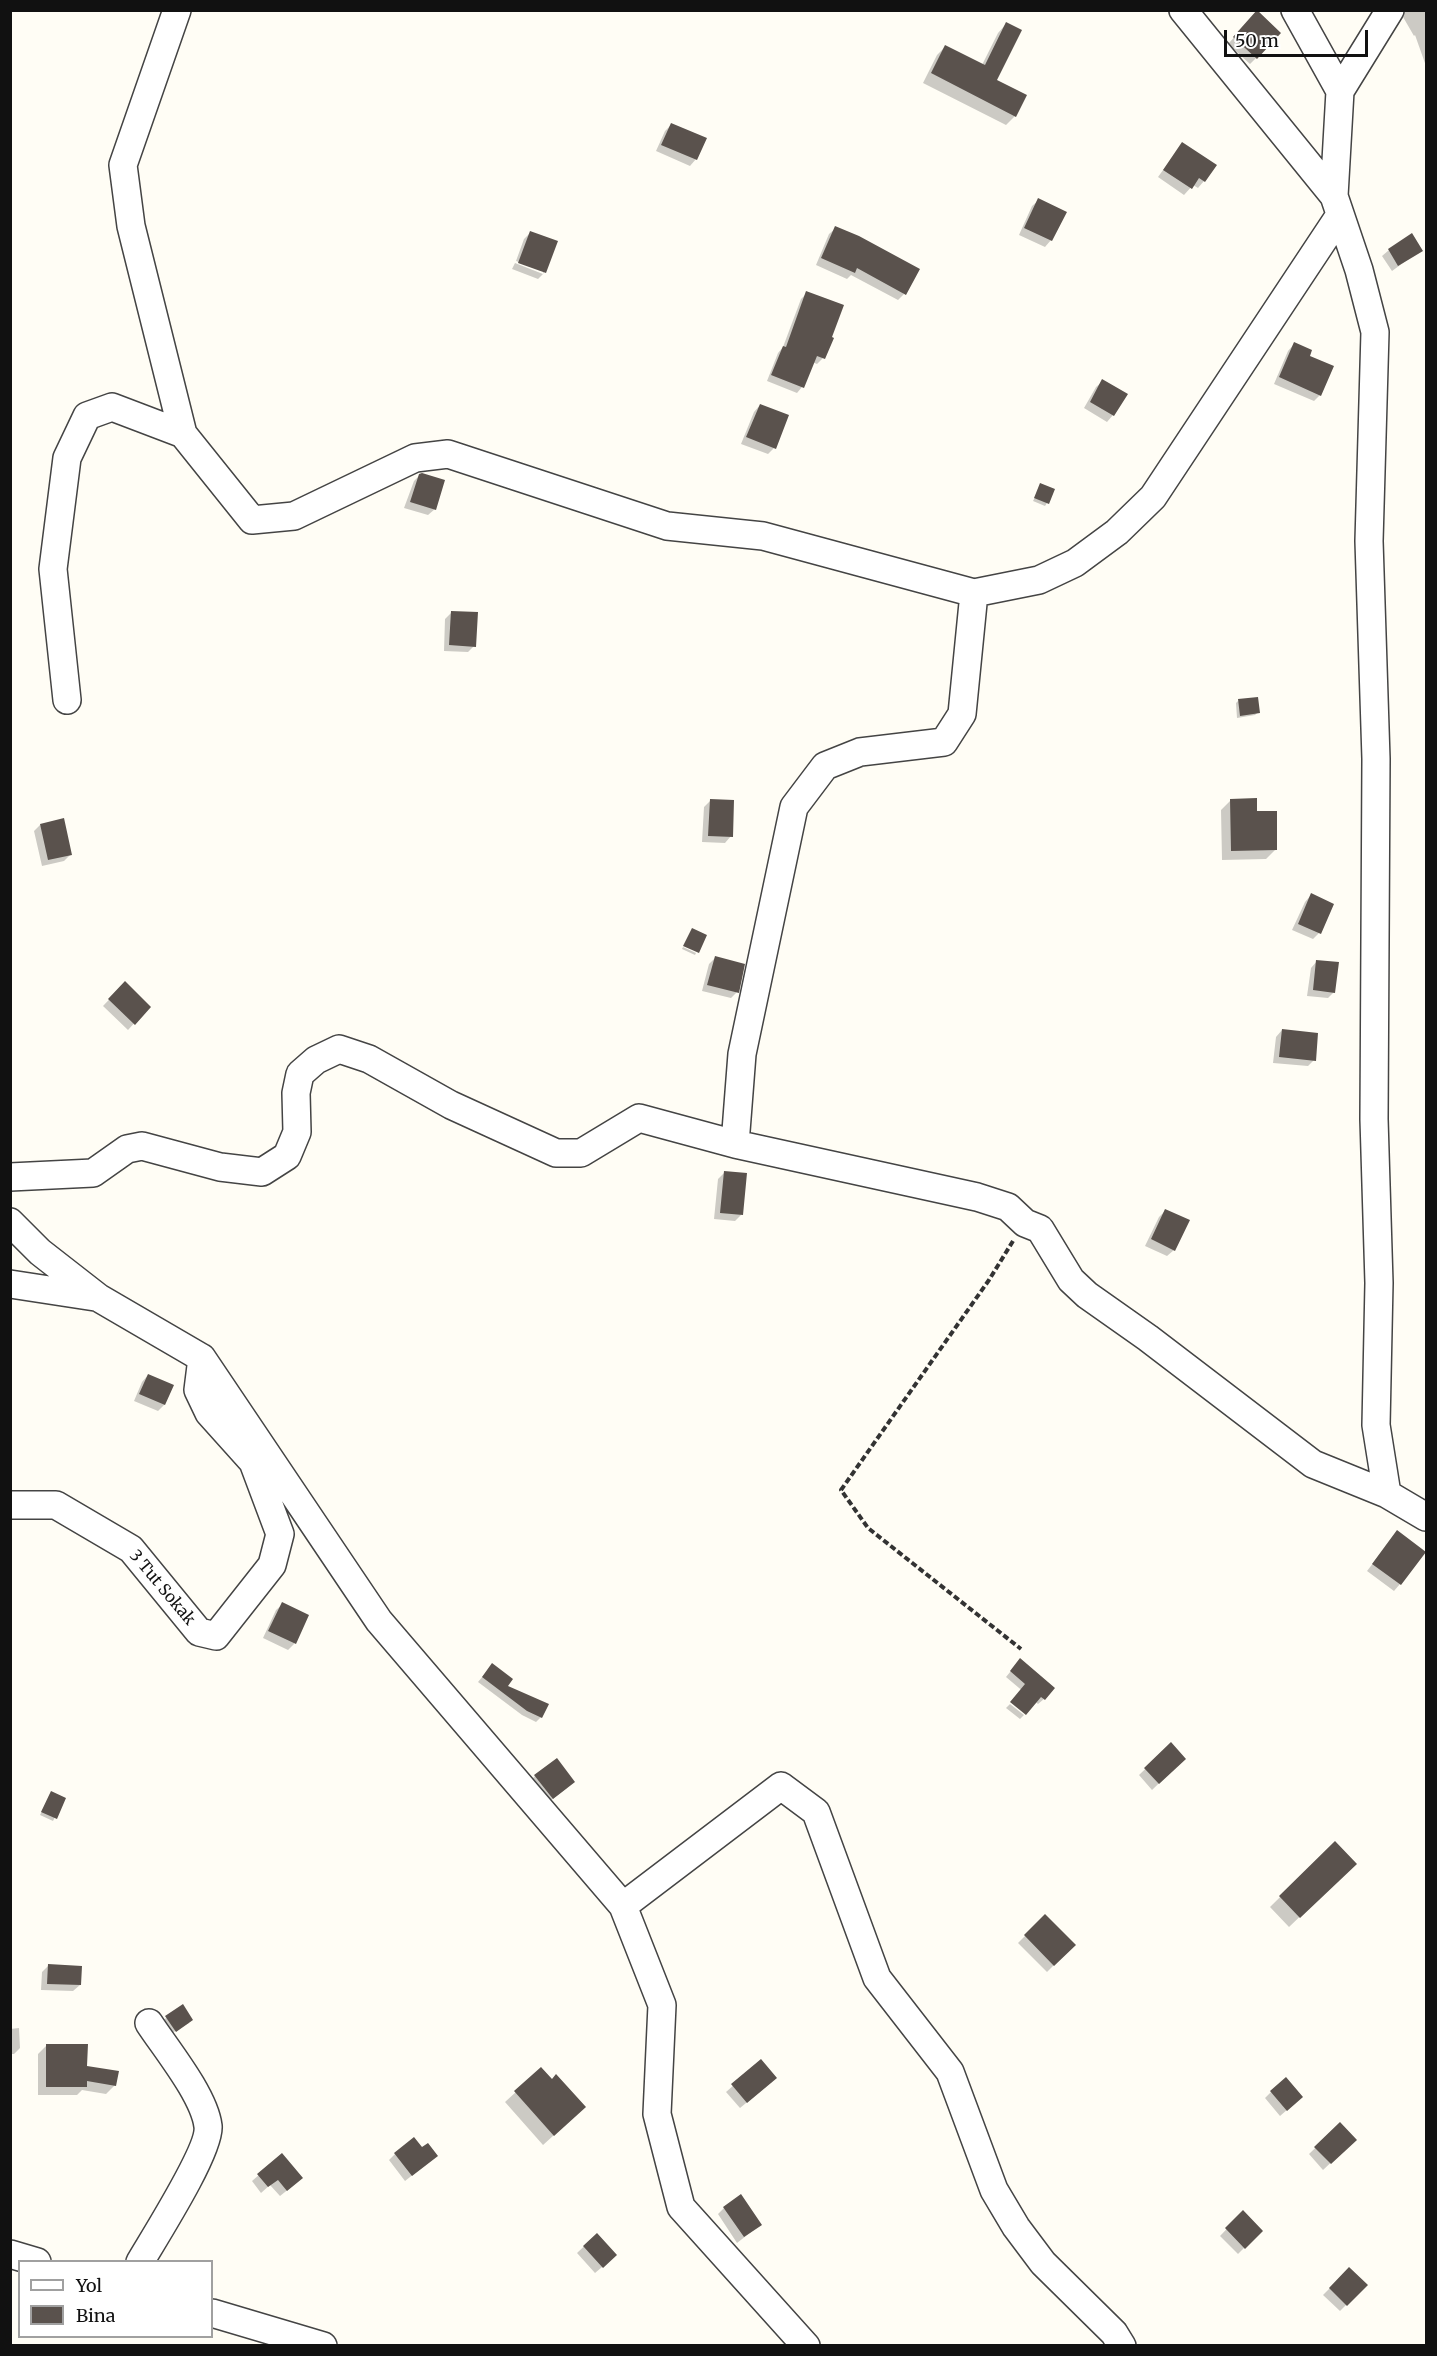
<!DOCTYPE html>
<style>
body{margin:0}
#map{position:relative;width:1437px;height:2356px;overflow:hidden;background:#fffdf5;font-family:Merriweather,serif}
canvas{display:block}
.frame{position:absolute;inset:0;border:12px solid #111;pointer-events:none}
.legend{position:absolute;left:18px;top:2260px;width:195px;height:78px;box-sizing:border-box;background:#fff;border:2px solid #a0a0a0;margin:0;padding:8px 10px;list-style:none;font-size:18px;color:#111}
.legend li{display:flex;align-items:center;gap:12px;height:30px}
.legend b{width:30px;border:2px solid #a0a0a0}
.scale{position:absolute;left:1224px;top:30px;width:144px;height:27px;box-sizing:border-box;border:3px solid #111;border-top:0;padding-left:8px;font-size:18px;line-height:21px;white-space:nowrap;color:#111;-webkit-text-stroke:4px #fff;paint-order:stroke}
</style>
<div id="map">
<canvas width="1437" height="2356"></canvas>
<div class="frame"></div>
<ul class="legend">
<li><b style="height:8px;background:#fff"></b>Yol</li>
<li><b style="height:16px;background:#5a524d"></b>Bina</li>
</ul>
<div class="scale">50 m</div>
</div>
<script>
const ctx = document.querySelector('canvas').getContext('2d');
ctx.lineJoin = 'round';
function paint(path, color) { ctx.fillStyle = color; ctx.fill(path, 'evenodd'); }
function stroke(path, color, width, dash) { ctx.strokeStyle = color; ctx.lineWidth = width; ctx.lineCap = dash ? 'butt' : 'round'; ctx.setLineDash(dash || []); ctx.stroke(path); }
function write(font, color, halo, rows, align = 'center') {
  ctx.font = font + ' Merriweather,serif'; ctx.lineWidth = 6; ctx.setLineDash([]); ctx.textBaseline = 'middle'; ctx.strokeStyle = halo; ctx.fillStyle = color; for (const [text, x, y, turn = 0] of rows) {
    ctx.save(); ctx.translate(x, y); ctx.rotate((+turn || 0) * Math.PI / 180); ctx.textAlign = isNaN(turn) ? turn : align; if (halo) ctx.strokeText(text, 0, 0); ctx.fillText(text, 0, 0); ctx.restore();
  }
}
const shadow = new Path2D(`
 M1399,10H1426V66L1415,35L1414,36Z
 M1251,19L1256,58L1250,64L1228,44Z
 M1006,24L995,81L1025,96L1015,116L1006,125L923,83L937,55L945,47L982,65L998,33Z
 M672,124L696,159L690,166L656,151L665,131Z
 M1182,144L1204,181L1198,188L1193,185L1184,195L1158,177Z
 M1039,200L1051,240L1045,247L1019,235L1032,206Z
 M836,228L904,294L898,300L851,275L847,279L816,265L829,234Z
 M530,233L556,242L543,274V271L516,261L524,239Z
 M1389,250H1421L1392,271L1382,256Z
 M515,263L543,274L538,279L512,269Z
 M807,293L823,358L817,364L812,362L802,387L797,393L767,381L778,353L783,347L801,299Z
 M1294,344L1320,395L1314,401L1274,384L1288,351Z
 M1103,381L1113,415L1107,422L1084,408L1096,387Z
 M760,405L774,448L768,454L741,444L754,412Z
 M420,475L435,509L428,515L404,508L414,481Z
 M1041,485L1047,503L1045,506L1033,501Z
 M452,612L474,646L468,652L444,651L445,619Z
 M1238,701L1258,712L1255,715L1237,718L1236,703Z
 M711,800L731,836L725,843L702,842L704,807Z
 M1231,800L1276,849L1266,859L1222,860L1221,810Z
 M40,825L71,854L64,861L42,866L34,831Z
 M1311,895L1319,933L1313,939L1292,930L1305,902Z
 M683,947L696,953L695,955L682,949Z
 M715,958L737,992L731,998L702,991L709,964Z
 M1317,961L1334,992L1328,998L1307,996L1311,968Z
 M125,983L149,1007L128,1030L103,1006Z
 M1282,1030L1314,1060L1308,1066L1273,1063L1276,1037Z
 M725,1172L741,1215L735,1221L714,1219L718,1179Z
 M1166,1210L1174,1250L1167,1256L1145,1246L1159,1217Z
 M148,1375L172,1386L164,1405L158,1411L134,1401L142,1382Z
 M1397,1532L1400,1584L1394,1591L1367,1571Z
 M283,1604L307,1616L294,1644L288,1650L263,1638L276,1610Z
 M1015,1666L1044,1699L1038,1704L1006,1677Z
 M488,1670L506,1686L541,1717L536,1722L522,1715L478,1682Z
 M1010,1704L1024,1715L1020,1719L1006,1708Z
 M1171,1744L1184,1759L1152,1790L1139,1775Z
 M535,1776L567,1788L546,1804L529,1782Z
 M51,1793L64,1799L53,1821L40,1815Z
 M1335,1843L1355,1864L1289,1927L1270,1907Z
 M1045,1916L1074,1945L1047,1972L1018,1943Z
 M48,1966L80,1985L73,1991L41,1990L42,1972Z
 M166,2018L189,2023L172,2033L164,2020Z
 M19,2028L20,2048L14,2054H10V2029Z
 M47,2045L86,2067L115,2085L106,2094L82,2090L77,2095H38V2054Z
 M761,2061L769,2084L740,2108L726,2092Z
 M541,2069L574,2117L543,2145L505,2102Z
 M1271,2092L1295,2103L1280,2116L1265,2098Z
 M1340,2124L1355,2140L1323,2170L1309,2154Z
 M395,2154L429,2162L405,2181L389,2160Z
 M282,2155L295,2184L280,2196L270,2185L261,2193L252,2181Z
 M724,2208L760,2225L737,2243L718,2214Z
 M1243,2212L1261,2231L1238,2254L1220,2236Z
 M596,2235L608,2262L595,2273L577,2253Z
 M1349,2269L1366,2285L1340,2311L1323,2295Z`);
const building = new Path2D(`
 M1257,10L1281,33L1257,59L1233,37Z
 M1006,22L1022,30L997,80L1027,95L1016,117L931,73L945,45L985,65Z
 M671,123L707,138L697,160L661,145Z
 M1182,142L1217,165L1205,182L1199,178L1192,189L1163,170Z
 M1038,198L1067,212L1052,241L1024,228Z
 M835,226L859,236L920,269L906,295L857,268L855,273L821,258Z
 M530,231L558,241L546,273L518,263Z
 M1412,233L1423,251L1398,266L1388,249Z
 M806,291L844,305L832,337L834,338L825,359L817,356L804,388L771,375L783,346L786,347Z
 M1294,342L1312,350L1310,356L1334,366L1321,396L1279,377Z
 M1102,379L1128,394L1114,416L1090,402Z
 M760,404L789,415L776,449L746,437Z
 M422,473L445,480L436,510L410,502L419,474Z
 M1040,483L1055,489L1049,504L1034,498Z
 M451,611L478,612L476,647L449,645Z
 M1258,697L1260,713L1240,716L1238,699Z
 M1257,798V811H1277V850L1231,851L1230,799Z
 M710,799L734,800L733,837L708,836Z
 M64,818L72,855L48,860L40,824Z
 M1311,893L1334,904L1321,934L1298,924Z
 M692,928L707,935L699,953L683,946Z
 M715,956L745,964L739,993L707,985Z
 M1316,960L1339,962L1335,993L1313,990Z
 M125,981L151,1007L135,1025L108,999Z
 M1282,1029L1318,1033L1316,1061L1279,1057Z
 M724,1171L747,1173L743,1215L720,1213Z
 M1165,1209L1190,1220L1175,1251L1151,1239Z
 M148,1374L174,1385L165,1405L139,1394Z
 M1397,1530L1426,1552L1401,1585L1372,1564Z
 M282,1602L309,1615L296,1644L268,1631Z
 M1020,1658L1055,1688L1045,1700L1041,1697L1026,1715L1010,1702L1025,1684L1010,1671Z
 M492,1663L513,1679L508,1686L549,1704L542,1718L527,1711L482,1677Z
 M1171,1742L1186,1759L1159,1784L1144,1768Z
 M557,1758L575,1782L553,1799L534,1775Z
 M51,1791L66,1798L57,1819L41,1812Z
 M1335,1841L1357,1864L1300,1918L1279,1896Z
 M1045,1914L1076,1945L1054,1966L1024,1935Z
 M48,1964L82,1966L81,1985L47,1984Z
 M183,2004L193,2020L176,2032L165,2016Z
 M46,2044H88L87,2066L119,2071L116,2086L87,2081V2087H46Z
 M761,2059L777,2078L747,2103L731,2084Z
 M541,2067L552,2079L556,2074L586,2107L554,2136L514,2091Z
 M1286,2077L1303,2097L1287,2111L1270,2091Z
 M1340,2122L1357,2140L1331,2164L1314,2147Z
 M414,2137L422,2147L428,2143L438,2156L412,2176L394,2153Z
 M282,2153L303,2178L287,2191L278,2180L268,2187L257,2174Z
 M741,2194L762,2225L744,2237L723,2207Z
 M1243,2210L1263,2231L1245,2249L1225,2228Z
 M597,2233L617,2255L603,2268L583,2246Z
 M1349,2267L1368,2285L1347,2306L1329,2288Z`);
const path = new Path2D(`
 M1013,1241L989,1280L841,1490L868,1528L1021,1649`);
const minor = new Path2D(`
 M177,10L123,165L131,226L183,434
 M1183,10L1334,196L1359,270L1375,332L1369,541L1376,759L1374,1119L1379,1283L1376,1425L1387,1494L1426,1517
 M1295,10L1340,91L1390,10
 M1334,196L1340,91
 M67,700L53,569L67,458L87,416L112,407L183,434L252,520L294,516L415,458L448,454L667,526L763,536L974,593L1039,580L1075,563L1117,532L1153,497L1340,215
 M735,1144L742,1054L794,807L825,766L860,752L944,742L962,714L974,593
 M10,1177L93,1173L127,1149L142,1146L220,1167L262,1172L287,1156L297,1132L296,1093L300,1074L316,1060L339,1049L369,1059L451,1105L556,1153H581L639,1118L735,1144L977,1197L1008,1207L1025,1223L1040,1229L1071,1280L1087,1295L1148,1338L1313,1464L1387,1494
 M10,1222L40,1252L99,1298L202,1358L379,1621L623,1906L662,2005L657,2114L681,2207L806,2346
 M10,1284L95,1297
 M10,1505H56L131,1549L199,1632L216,1636L272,1565L280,1534L253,1462L209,1413L198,1390L202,1358
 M623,1906L781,1786L816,1812L877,1978L950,2072L994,2190L1016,2227L1043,2263L1114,2333L1122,2346
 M10,2254L37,2262
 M140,2262C154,2238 211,2149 208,2126C204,2095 166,2049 149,2023
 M212,2313L323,2346`);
const streetNames = [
 ["3 Tut Sokak",162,1588,50]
];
paint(shadow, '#0003');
paint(building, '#5a524d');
stroke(minor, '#444', 30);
stroke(path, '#333', 4, [6, 3]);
stroke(minor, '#fff', 27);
write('16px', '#111', '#fff', streetNames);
</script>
